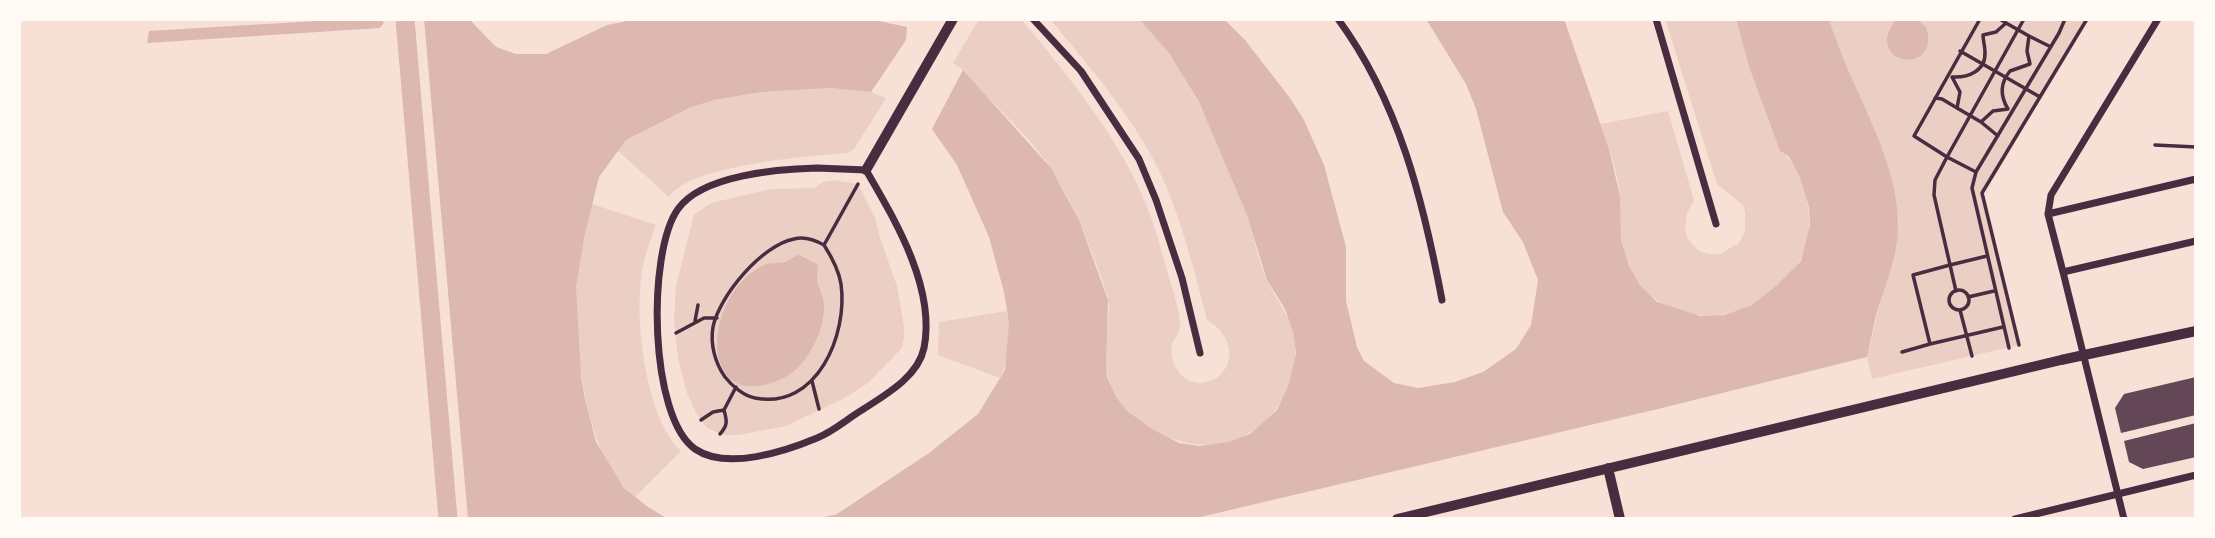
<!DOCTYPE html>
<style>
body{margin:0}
#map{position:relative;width:2215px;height:538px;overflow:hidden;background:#f7e1d7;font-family:"Work Sans",sans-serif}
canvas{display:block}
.frame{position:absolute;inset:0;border:21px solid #fffaf5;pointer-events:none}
</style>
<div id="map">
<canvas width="2215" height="538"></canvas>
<div class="frame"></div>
</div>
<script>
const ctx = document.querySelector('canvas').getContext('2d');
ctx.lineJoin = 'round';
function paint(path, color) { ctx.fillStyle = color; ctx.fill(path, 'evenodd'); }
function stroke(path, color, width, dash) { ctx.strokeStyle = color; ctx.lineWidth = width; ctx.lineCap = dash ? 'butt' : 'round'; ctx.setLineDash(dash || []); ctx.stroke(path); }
const green = new Path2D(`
 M979,19H1021C1080,90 1140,162 1162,253C1167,273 1180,306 1180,325C1180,333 1174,338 1172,345C1169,363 1181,382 1199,383C1206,383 1214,380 1219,376C1239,358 1228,332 1207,320C1196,277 1185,233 1168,191C1143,127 1093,72 1050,19H1139C1149,31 1161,42 1170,55C1203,103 1225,158 1246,212C1254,234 1257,257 1266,278C1277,305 1295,317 1295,351C1296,391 1268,432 1228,442C1192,451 1154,436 1127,411C1103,388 1104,356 1107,326C1108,318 1110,308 1108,300C1107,293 1104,286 1102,280C1089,242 1073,203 1051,169C1027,132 991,104 963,70L953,63Z
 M1665,19H1736L1749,67L1780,151C1794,161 1800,175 1805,191C1811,213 1811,237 1801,259C1798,266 1789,273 1784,279C1774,288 1762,300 1750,306C1714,324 1664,317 1639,283C1625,264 1620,241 1619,218C1619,211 1621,203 1620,196C1618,172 1609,147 1600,124L1668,111L1694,200L1687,213L1685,232L1688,239L1698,250L1708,254H1720L1739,243L1745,231V212L1743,205L1717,184Z
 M1829,19H2087L1982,193L2019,345L1872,379L1867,357L1899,223L1891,178L1875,131L1835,40Z
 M831,88L871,92L886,98L854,149L847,153C808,156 691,165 669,197L617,150L626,140L689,108L714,100L762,92Z
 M834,180L858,184L875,217L880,238L897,286L904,326V339L901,349L868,383L845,398L786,426L738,435H724L707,428L696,413L687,393L678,359L674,320L676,286L694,215L711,203L771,189L814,188L823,182Z
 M592,204L656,225C651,238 646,252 643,266C633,312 645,418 681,451L635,497C583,455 576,351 576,289C577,261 586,231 592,204Z
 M1007,311C1011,330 1010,361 1000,378L938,355L939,322Z`);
const water = new Path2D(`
 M349,19H381L384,23L380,28L147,43L149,31Z
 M424,19H469L496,47L516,54H546L607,25L637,19H835L879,21L907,27L906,40L871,92L831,88L762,92L714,100L689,108L626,140L599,177L584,238L576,287L581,376L585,399L596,442L624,488L648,507L668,519H468Z
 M1139,19H1224L1245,40L1290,98L1304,120L1324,165L1346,247V301L1357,347L1364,361L1394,383L1418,388L1455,382L1483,372L1516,349L1531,325L1538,280L1523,242L1503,212L1476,109L1466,84L1426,19H1564L1609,149L1620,196L1621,240L1629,266L1640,285L1657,302L1700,316L1725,315L1752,305L1776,286L1801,261L1810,225L1809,207L1800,177L1789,157L1780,151L1749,67L1736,19H1829C1848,84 1897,154 1898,222C1899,250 1888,279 1879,305C1874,321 1871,340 1867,357L1658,409L1192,519H818L837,514L929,453L978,414L1005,370L1009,323L1004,292L989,237L957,165L932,129L963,70L1051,168L1079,220L1108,300L1106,362L1107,377L1116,397L1127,411L1152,429L1179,443L1200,446L1228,442L1250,434L1277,410L1289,384L1296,353L1293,332L1285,309L1267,280L1247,215L1199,102L1169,53Z
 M1896,19H1916L1926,27C1940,67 1886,69 1887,39C1887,32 1893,25 1896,19Z
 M799,255L817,264C819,271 817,272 817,279C817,285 822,293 823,299C827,317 818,340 808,355C799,369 787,378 771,383C697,407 704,293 764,265C771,262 778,264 785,262C790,260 793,257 799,255Z`);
const canal = new Path2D(`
 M405,19L448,519`);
const building = new Path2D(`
 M2196,377V415L2121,433L2115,408L2124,394Z
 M2196,423V457L2143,469L2129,462L2124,441Z`);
const path = new Path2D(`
 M1980,19L1914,136L1947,157L2024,19
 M2000,19L2006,23L1996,32L1983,35C1983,41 1985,46 1985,52C1986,71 1968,78 1952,77L1960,92L1957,108L1981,122L1993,111L2008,109C2000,96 2000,83 2010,71L2030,64L2027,51L2029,36L2051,47
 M2006,23L2029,36
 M1960,51L2040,97
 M1935,98L1942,99L1957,108
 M1981,122L1998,136
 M2155,145L2196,147
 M1976,172L1947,157L1935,180L1934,195L1950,265L1913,275L1930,344L2003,327
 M824,245C815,240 804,236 794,239C762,245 719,296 713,327C710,344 715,363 725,377C732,386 744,396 755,398C817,410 848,335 841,284C839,271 831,256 824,245L858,184
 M1949 300a10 10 0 1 1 20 0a10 10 0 1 1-20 0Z
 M1956,291L1950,265L1987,256
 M1968,297L1994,291
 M1960,310L1972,356
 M695,321L698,305
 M676,333L704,318H717
 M2019,345L1982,193L2087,19
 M2009,348L1972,188L1976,172L2059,33L2065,19
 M1902,352L1930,344
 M812,381L819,409
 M701,420L713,412L724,410
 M720,434C728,425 727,421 724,410L736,387`);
const minor = new Path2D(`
 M1033,19L1081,71L1139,159L1156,200L1182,278L1200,353
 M1338,19C1399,102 1423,200 1442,300
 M1656,19L1716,224
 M817,168L866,170C895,220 936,288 924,348C918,377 885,395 862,410C847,419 834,431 817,438C786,451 727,471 695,449C649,417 647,252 678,209C702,175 778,169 817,168Z
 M2048,214L2051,195L2158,19
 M2063,272L2048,214L2196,179
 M2015,519L2196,475
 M2124,519L2063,272L2196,241`);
const tertiary = new Path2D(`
 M866,170L953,19
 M1608,468L1620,519
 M1397,519L2061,360L2196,331`);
paint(green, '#ebcfc5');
paint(water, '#dcb8b0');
stroke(canal, '#dcb8b0', 19);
paint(building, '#644757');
stroke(path, '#4a2c40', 3.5);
stroke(minor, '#4a2c40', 7);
stroke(tertiary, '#4a2c40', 10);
</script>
